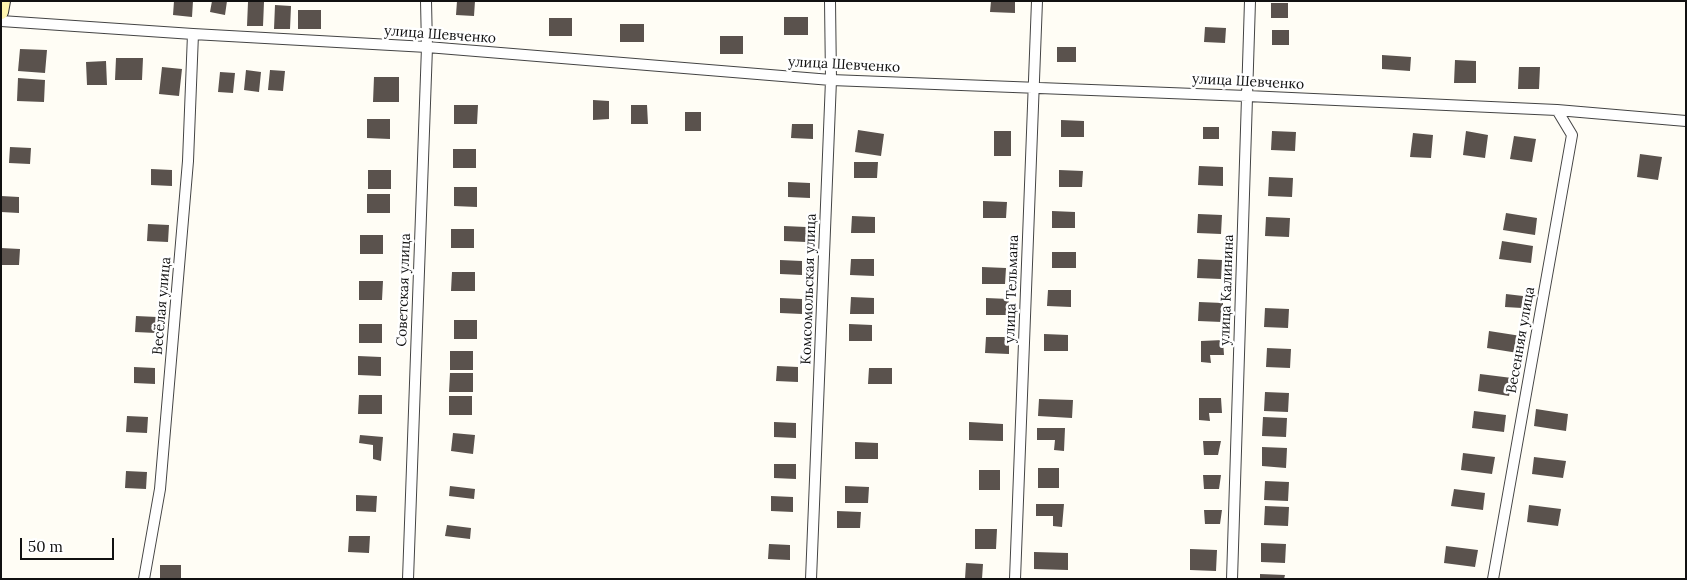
<!DOCTYPE html>
<meta charset="utf-8">
<style>
body{margin:0}
#map{position:relative;width:1687px;height:580px;overflow:hidden;background:#fffdf5;font-family:Lora,serif}
canvas{display:block}
.frame{position:absolute;inset:0;border:2px solid #111;pointer-events:none}
.scale{position:absolute;left:20px;top:538px;width:94px;height:22px;box-sizing:border-box;border:2px solid #111;border-top:0;padding-left:6px;font-size:15px;line-height:18px;white-space:nowrap;color:#111;-webkit-text-stroke:4px #fff;paint-order:stroke}
</style>
<div id="map">
<canvas width="1687" height="580"></canvas>
<div class="frame"></div>
<div class="scale">50 m</div>
</div>
<script>
const ctx = document.querySelector('canvas').getContext('2d');
ctx.lineJoin = 'round';
function paint(path, color) { ctx.fillStyle = color; ctx.fill(path, 'evenodd'); }
function stroke(path, color, width, dash) { ctx.strokeStyle = color; ctx.lineWidth = width; ctx.lineCap = dash ? 'butt' : 'round'; ctx.setLineDash(dash || []); ctx.stroke(path); }
function write(font, color, halo, rows, align = 'center') {
  ctx.font = font + ' Lora,serif'; ctx.lineWidth = 5; ctx.setLineDash([]); ctx.textBaseline = 'middle'; ctx.strokeStyle = halo; ctx.fillStyle = color; for (const [text, x, y, turn = 0] of rows) {
    ctx.save(); ctx.translate(x, y); ctx.rotate((+turn || 0) * Math.PI / 180); ctx.textAlign = isNaN(turn) ? turn : align; if (halo) ctx.strokeText(text, 0, 0); ctx.fillText(text, 0, 0); ctx.restore();
  }
}
const building = new Path2D(`
 M174,1H193L192,17L173,15Z
 M212,1H227L225,15L210,12Z
 M457,1H475L474,16L456,15Z
 M991,1H1015V13L990,12Z
 M248,2H264L263,26H247Z
 M1271,3H1288V18H1271Z
 M275,5L291,6L290,29H274Z
 M298,10H321V29H298Z
 M784,17H808V35H784Z
 M549,18H572V36H549Z
 M620,24H644V42H620Z
 M1205,27L1226,28L1225,43L1204,42Z
 M1272,30H1289V45H1272Z
 M720,36H743V54H720Z
 M1057,47H1076V62H1057Z
 M20,49L47,50L45,73L18,71Z
 M1382,55L1411,57L1410,71L1382,69Z
 M116,58H143L142,80H115Z
 M1455,60L1476,61V83H1454Z
 M106,61L107,85H87L86,62Z
 M162,67L182,69L179,96L159,94Z
 M1519,67H1540L1539,89H1518Z
 M246,70L261,72L259,92L244,90Z
 M270,70L285,71L283,91L268,90Z
 M220,72L235,73L233,93L218,92Z
 M374,77H399V102H373Z
 M18,78L45,80L44,102L17,101Z
 M593,100L609,101V119L593,120Z
 M454,105H478L477,124H454Z
 M631,105H647L648,124H631Z
 M685,112H701V131H685Z
 M367,119H390V139L367,138Z
 M1061,120L1084,121V137H1061Z
 M792,124H813V139L791,138Z
 M1203,127H1219V139H1203Z
 M858,130L884,134L881,156L855,152Z
 M994,131H1011V156H994Z
 M1272,131L1296,132L1295,151L1271,150Z
 M1466,131L1488,135L1485,158L1463,155Z
 M1413,133L1433,135L1431,158L1410,157Z
 M1514,136L1536,139L1532,162L1510,159Z
 M10,147L31,148L30,164L9,163Z
 M453,149H476V168H453Z
 M1640,154L1662,157L1658,180L1637,177Z
 M854,162H878L877,178H854Z
 M1199,166L1223,167V186L1198,185Z
 M151,169L172,170V186L151,185Z
 M368,170H391V189H368Z
 M1059,170L1083,171L1082,187H1059Z
 M1269,177L1293,178L1292,197L1268,196Z
 M788,182L810,183V198L788,197Z
 M454,187H477V207L454,206Z
 M367,194H390V213H367Z
 M1,196L19,197V213L1,212Z
 M983,201L1007,202L1006,218H983Z
 M1052,211L1075,212V228H1052Z
 M1506,213L1537,218L1535,235L1503,230Z
 M1198,214L1222,215L1221,234L1197,233Z
 M852,216L875,217V233H851Z
 M1266,217L1290,218L1289,237L1265,236Z
 M148,224L169,225L168,242L147,241Z
 M784,226L806,227V242L784,241Z
 M451,229H474V248H451Z
 M360,235H383V254H360Z
 M1502,241L1533,246L1531,263L1499,259Z
 M1,248L20,249L19,265H1Z
 M1052,252H1076V268H1052Z
 M851,259H874V276L850,275Z
 M1198,259L1222,260L1221,279L1197,278Z
 M780,260L802,261V275L780,274Z
 M982,267L1006,268L1005,284H982Z
 M452,272H475V291H451Z
 M359,281H383L382,300H359Z
 M1048,290H1071V307L1047,306Z
 M1506,294L1523,296L1522,308L1505,307Z
 M851,297L874,298V314H850Z
 M780,298L802,299V314L780,313Z
 M986,298L1009,299V315H986Z
 M1199,302L1223,303L1222,322L1198,321Z
 M1265,308L1289,309L1288,328L1264,327Z
 M136,316L157,317L156,333L135,332Z
 M454,320H477V339H454Z
 M359,324H382V343H359Z
 M849,324L872,325V341H849Z
 M1489,331L1521,336L1518,353L1487,348Z
 M1044,334L1068,335V351H1044Z
 M986,337H1009V354L985,353Z
 M1223,340L1224,355H1210L1211,363L1201,362V341Z
 M1267,348L1291,349L1290,368L1266,367Z
 M450,351H473V370H450Z
 M358,356L381,357V376L358,375Z
 M777,366L798,367V382L776,381Z
 M134,367L155,368V384L134,383Z
 M869,368H892V384H868Z
 M450,373H473V392H449Z
 M1480,374L1512,378L1509,396L1478,391Z
 M1265,392L1289,393L1288,412L1264,411Z
 M359,395H382V414H358Z
 M449,396H472V415H449Z
 M1199,398H1221L1222,413H1209L1210,421L1199,420Z
 M1039,399L1073,400L1072,418L1038,416Z
 M1536,409L1568,414L1566,431L1534,426Z
 M1474,411L1506,415L1504,432L1472,428Z
 M127,416L148,417L147,433L126,432Z
 M1263,417L1287,418L1286,437L1262,436Z
 M774,422L796,423V438L774,437Z
 M969,422L1003,424V441L969,440Z
 M1037,428H1065L1064,451L1054,450L1055,440H1037Z
 M453,433L475,435L473,454L451,451Z
 M360,435L383,437L381,461L373,459V445L359,443Z
 M1203,441H1221L1218,455H1204Z
 M855,442L878,443V459H855Z
 M1262,447L1287,448L1286,468L1262,466Z
 M1463,453L1495,457L1492,474L1461,470Z
 M1534,457L1566,461L1563,478L1532,474Z
 M774,464H796V479L774,478Z
 M1038,468H1059V488H1038Z
 M979,470H1000V490H979Z
 M126,471L147,472L146,489L125,488Z
 M1203,475H1221L1219,489H1204Z
 M1265,481L1289,482L1288,501L1264,500Z
 M450,486L475,489L474,499L449,496Z
 M845,486L869,487L868,503H845Z
 M1454,489L1485,493L1483,510L1451,506Z
 M356,495L377,496L376,512L356,511Z
 M771,496L793,497V512L771,511Z
 M1036,504H1064L1062,527L1053,526V516H1036Z
 M1529,505L1561,509L1558,526L1527,522Z
 M1265,506L1289,507L1288,526L1264,525Z
 M1204,510H1222L1220,524H1205Z
 M837,511L861,512L860,528H837Z
 M447,525L471,528L470,539L445,536Z
 M975,529H997L996,549H975Z
 M349,536H370L369,553L348,552Z
 M1261,543L1286,544L1285,563L1261,562Z
 M769,544L790,545V560L768,559Z
 M1446,546L1478,550L1475,567L1444,563Z
 M1190,549L1217,550L1216,571L1190,570Z
 M1034,552L1068,553V570L1034,569Z
 M966,563L983,564L982,579H965Z
 M160,565H181V579H160Z
 M1260,574L1285,575L1284,579H1260Z`);
const minor = new Path2D(`
 M1,21L193,34L427,47L831,80L1247,96L1557,110L1686,121
 M144,579L160,489L188,161L193,34
 M408,579L427,47L426,1
 M811,579L831,80L830,1
 M1015,579L1037,1
 M1232,579L1250,1
 M1493,579L1572,135L1557,110`);
const secondary = new Path2D(`
 M1,12L3,1`);
const streetNames = [
 ["улица Шевченко",440,35,4],
 ["улица Шевченко",844,65,3],
 ["улица Шевченко",1248,82,3],
 ["Комсомольская улица",809,289,-88],
 ["улица Тельмана",1012,289,-88],
 ["Советская улица",404,290,-88],
 ["улица Калинина",1227,290,-88],
 ["Весёлая улица",162,306,-85],
 ["Весенняя улица",1521,340,-80]
];
paint(building, '#5a524d');
stroke(minor, '#444', 12);
stroke(secondary, '#333', 16);
stroke(minor, '#fff', 10);
stroke(secondary, '#fff6b0', 14);
write('14px', '#111', '#fff', streetNames);
</script>
